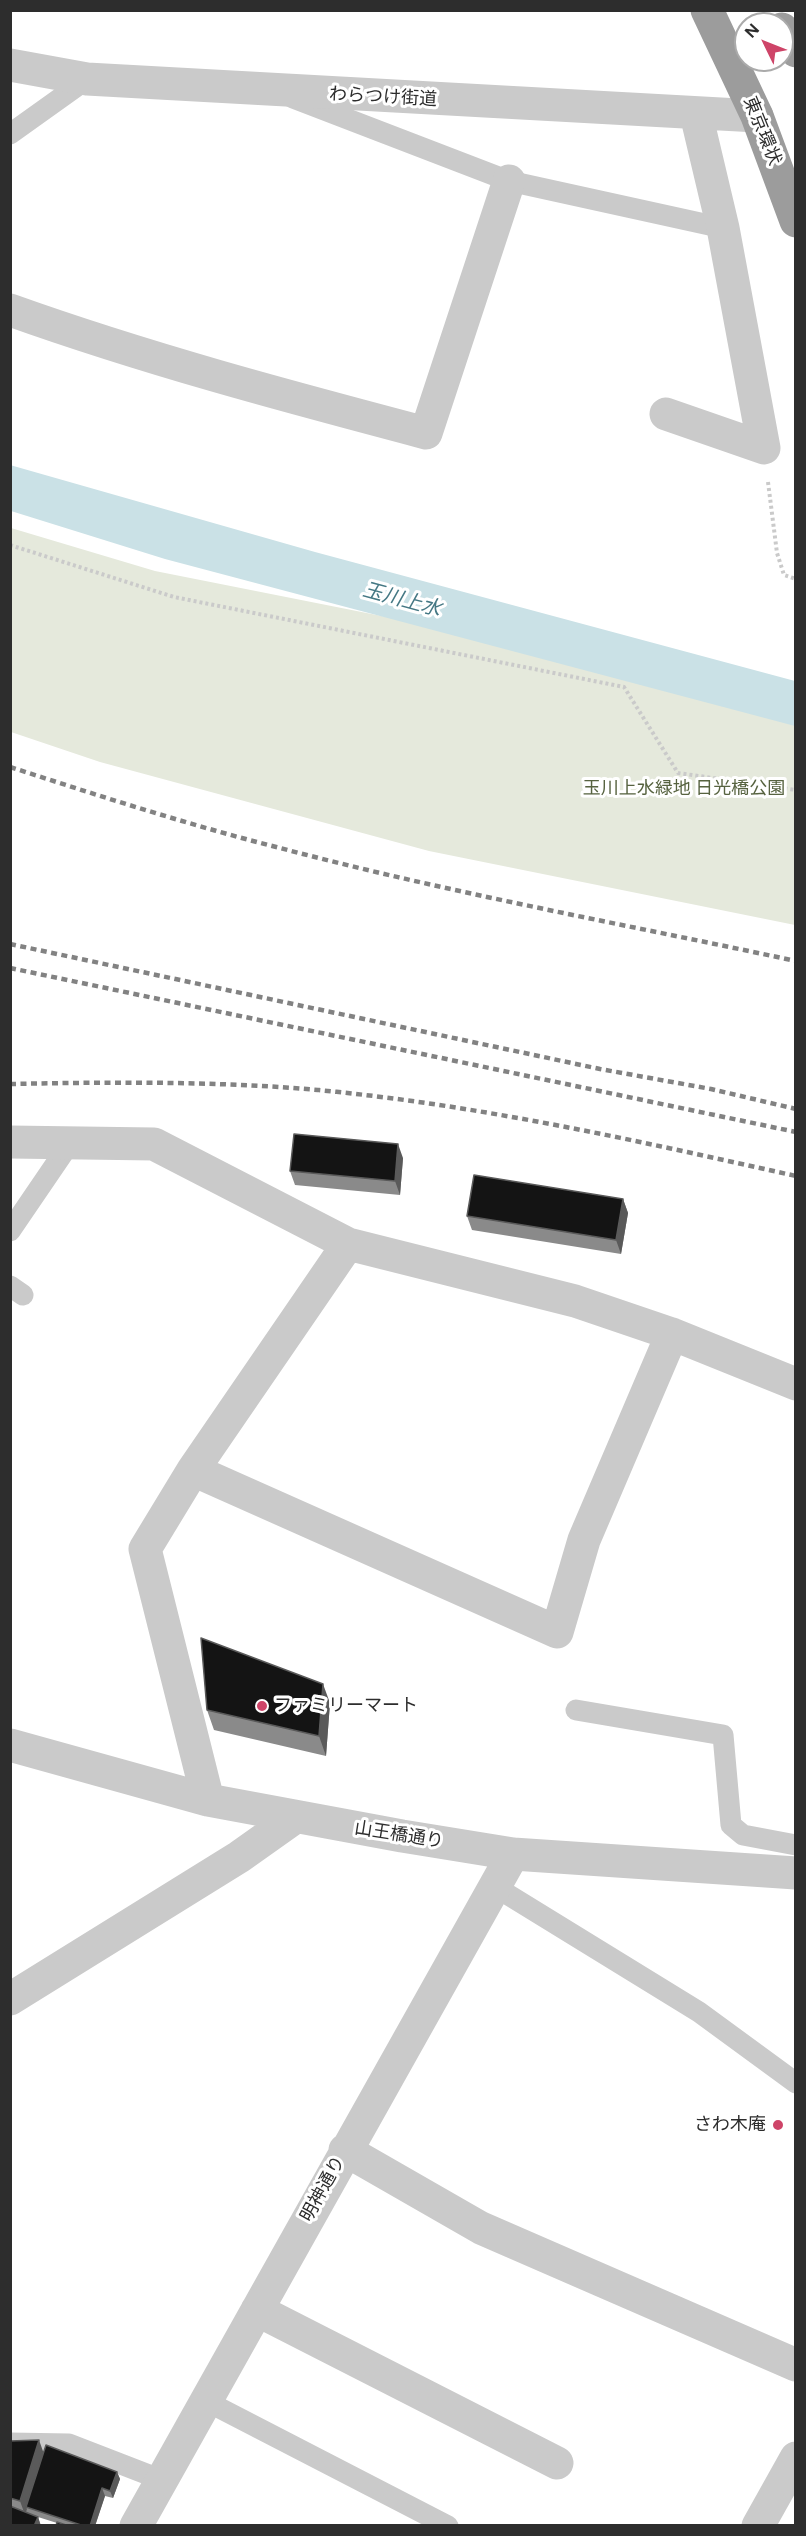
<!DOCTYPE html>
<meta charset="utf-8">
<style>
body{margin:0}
#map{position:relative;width:806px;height:2536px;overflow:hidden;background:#fff;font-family:Figtree,sans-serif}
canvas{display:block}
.frame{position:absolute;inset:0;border:12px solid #2d2d2d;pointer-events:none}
.north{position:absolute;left:734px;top:12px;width:60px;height:60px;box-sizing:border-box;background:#fff;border:2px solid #ababab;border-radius:50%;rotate:313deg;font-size:16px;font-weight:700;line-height:24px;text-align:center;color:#2d2d2d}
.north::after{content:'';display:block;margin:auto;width:21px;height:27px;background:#ce4468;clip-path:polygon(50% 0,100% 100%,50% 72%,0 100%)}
</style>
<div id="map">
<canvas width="806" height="2536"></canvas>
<div class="frame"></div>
<div class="north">N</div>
</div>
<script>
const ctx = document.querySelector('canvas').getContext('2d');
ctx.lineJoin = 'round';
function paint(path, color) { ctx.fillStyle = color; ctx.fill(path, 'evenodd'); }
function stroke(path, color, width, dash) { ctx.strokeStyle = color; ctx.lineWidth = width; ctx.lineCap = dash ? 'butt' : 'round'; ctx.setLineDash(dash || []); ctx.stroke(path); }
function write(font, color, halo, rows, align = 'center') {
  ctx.font = font + ' Figtree,"Noto Sans JP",sans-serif'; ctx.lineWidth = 6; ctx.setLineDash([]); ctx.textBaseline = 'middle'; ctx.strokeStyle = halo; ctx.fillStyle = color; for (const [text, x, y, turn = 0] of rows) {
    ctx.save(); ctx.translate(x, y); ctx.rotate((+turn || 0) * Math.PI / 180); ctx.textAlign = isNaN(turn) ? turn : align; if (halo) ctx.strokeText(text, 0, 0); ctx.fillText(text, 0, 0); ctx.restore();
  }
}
const green = new Path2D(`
 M11,528L155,571L795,698V925L429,851L100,762L11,732Z`);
const water = new Path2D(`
 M10,465L315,552L795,681V726L165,559L11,511Z`);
const path = new Path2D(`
 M768,482L777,553L784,575L796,579
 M10,545L174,597L624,687L678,773L796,790`);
const service = new Path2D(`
 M293,98L509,181L723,228
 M10,134L87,79
 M10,1231L70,1143
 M10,1286L23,1295
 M576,1710L723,1735L731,1825L743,1835L796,1845
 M494,1886L699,2012L796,2083
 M206,2401L448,2526
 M10,2443L69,2444L162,2480`);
const minor = new Path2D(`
 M10,65L87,79L757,116
 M10,310C147,359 286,396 426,433L509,181
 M666,414L764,448L723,228L696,114
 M10,1142L154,1144L348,1244L193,1470L145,1549L208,1800
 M348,1244L575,1301L672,1334L796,1384
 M193,1470L557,1632L584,1540L672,1334
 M10,1745L208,1800L402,1836L513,1854L796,1873
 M10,1999L239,1857L294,1818
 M345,2150L481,2228L796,2365
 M257,2310L557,2463
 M136,2526L513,1854
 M758,2526L796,2458`);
const trunk = new Path2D(`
 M707,10L757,116L796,221
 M782,29L796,51`);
const rail = new Path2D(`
 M10,767C100,796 189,825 280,848C450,893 623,924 796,961
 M10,944L600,1069L711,1089L796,1109
 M10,968L796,1132
 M10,1084C113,1082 216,1081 318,1090C479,1105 638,1141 796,1176`);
const wall = new Path2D(`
 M403,1158L400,1195L295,1185L290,1171Z
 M623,1199L628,1213L621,1254L472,1230L467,1216Z
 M330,1703L326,1756L214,1730L207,1710Z
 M10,2441L44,2453L117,2472L120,2479L113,2498L105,2496L95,2526H56L57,2523L38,2517L41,2526H10Z`);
const shadedWall = new Path2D(`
 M398,1144L403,1158L400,1195L395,1181Z
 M623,1199L628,1213L621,1254L616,1240Z
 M323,1684L330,1703L326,1756L319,1736Z
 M39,2440L44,2454L26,2507L27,2509L25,2515L20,2501Z
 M117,2472L120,2479L113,2498L110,2491Z
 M102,2488L105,2496L95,2526H90Z
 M38,2517L41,2526H34Z`);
const building = new Path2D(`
 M294,1134L398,1144L395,1181L290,1171Z
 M474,1175L623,1199L616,1240L467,1216Z
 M201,1638L323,1684L319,1736L207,1710Z
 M39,2440L20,2501L10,2498V2441Z
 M46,2445L117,2472L110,2491L102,2488L90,2526H84L26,2507Z
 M10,2506L38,2517L34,2526H10Z
 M57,2522L69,2526H56Z`);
const markers = [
 [262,1706,6,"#ce4468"],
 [778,2125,6,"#ce4468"]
];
const streetNames = [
 ["わらつけ街道",383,97,3],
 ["東京環状",762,131,68],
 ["山王橋通り",399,1835,9],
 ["明神通り",323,2189,-61]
];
const parkNames = [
 ["玉川上水緑地 日光橋公園",684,789]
];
const poiNames = [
 ["ファミリーマート",274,1706],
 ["さわ木庵",766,2125,"right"]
];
const waterNames = [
 ["玉川上水",402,600,15]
];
paint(green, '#e5e9dc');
paint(water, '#cae1e6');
stroke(path, '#cacaca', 4, [3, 3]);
stroke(service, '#cacaca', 21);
stroke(minor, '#cacaca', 33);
stroke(trunk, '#9c9c9c', 33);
stroke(rail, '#828282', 4.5, [6, 4.5]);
paint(wall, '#8a8a8a');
paint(shadedWall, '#5a5a5a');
paint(building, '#141414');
stroke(building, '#5a5a5a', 1.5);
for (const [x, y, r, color] of markers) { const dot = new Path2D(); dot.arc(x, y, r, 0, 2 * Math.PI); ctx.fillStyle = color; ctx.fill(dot); stroke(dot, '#fff', 2); }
write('18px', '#2d2d2d', '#fff', streetNames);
write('18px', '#576340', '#fff', parkNames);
write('18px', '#2d2d2d', '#fff', poiNames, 'left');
write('italic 20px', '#457884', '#fff', waterNames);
</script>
